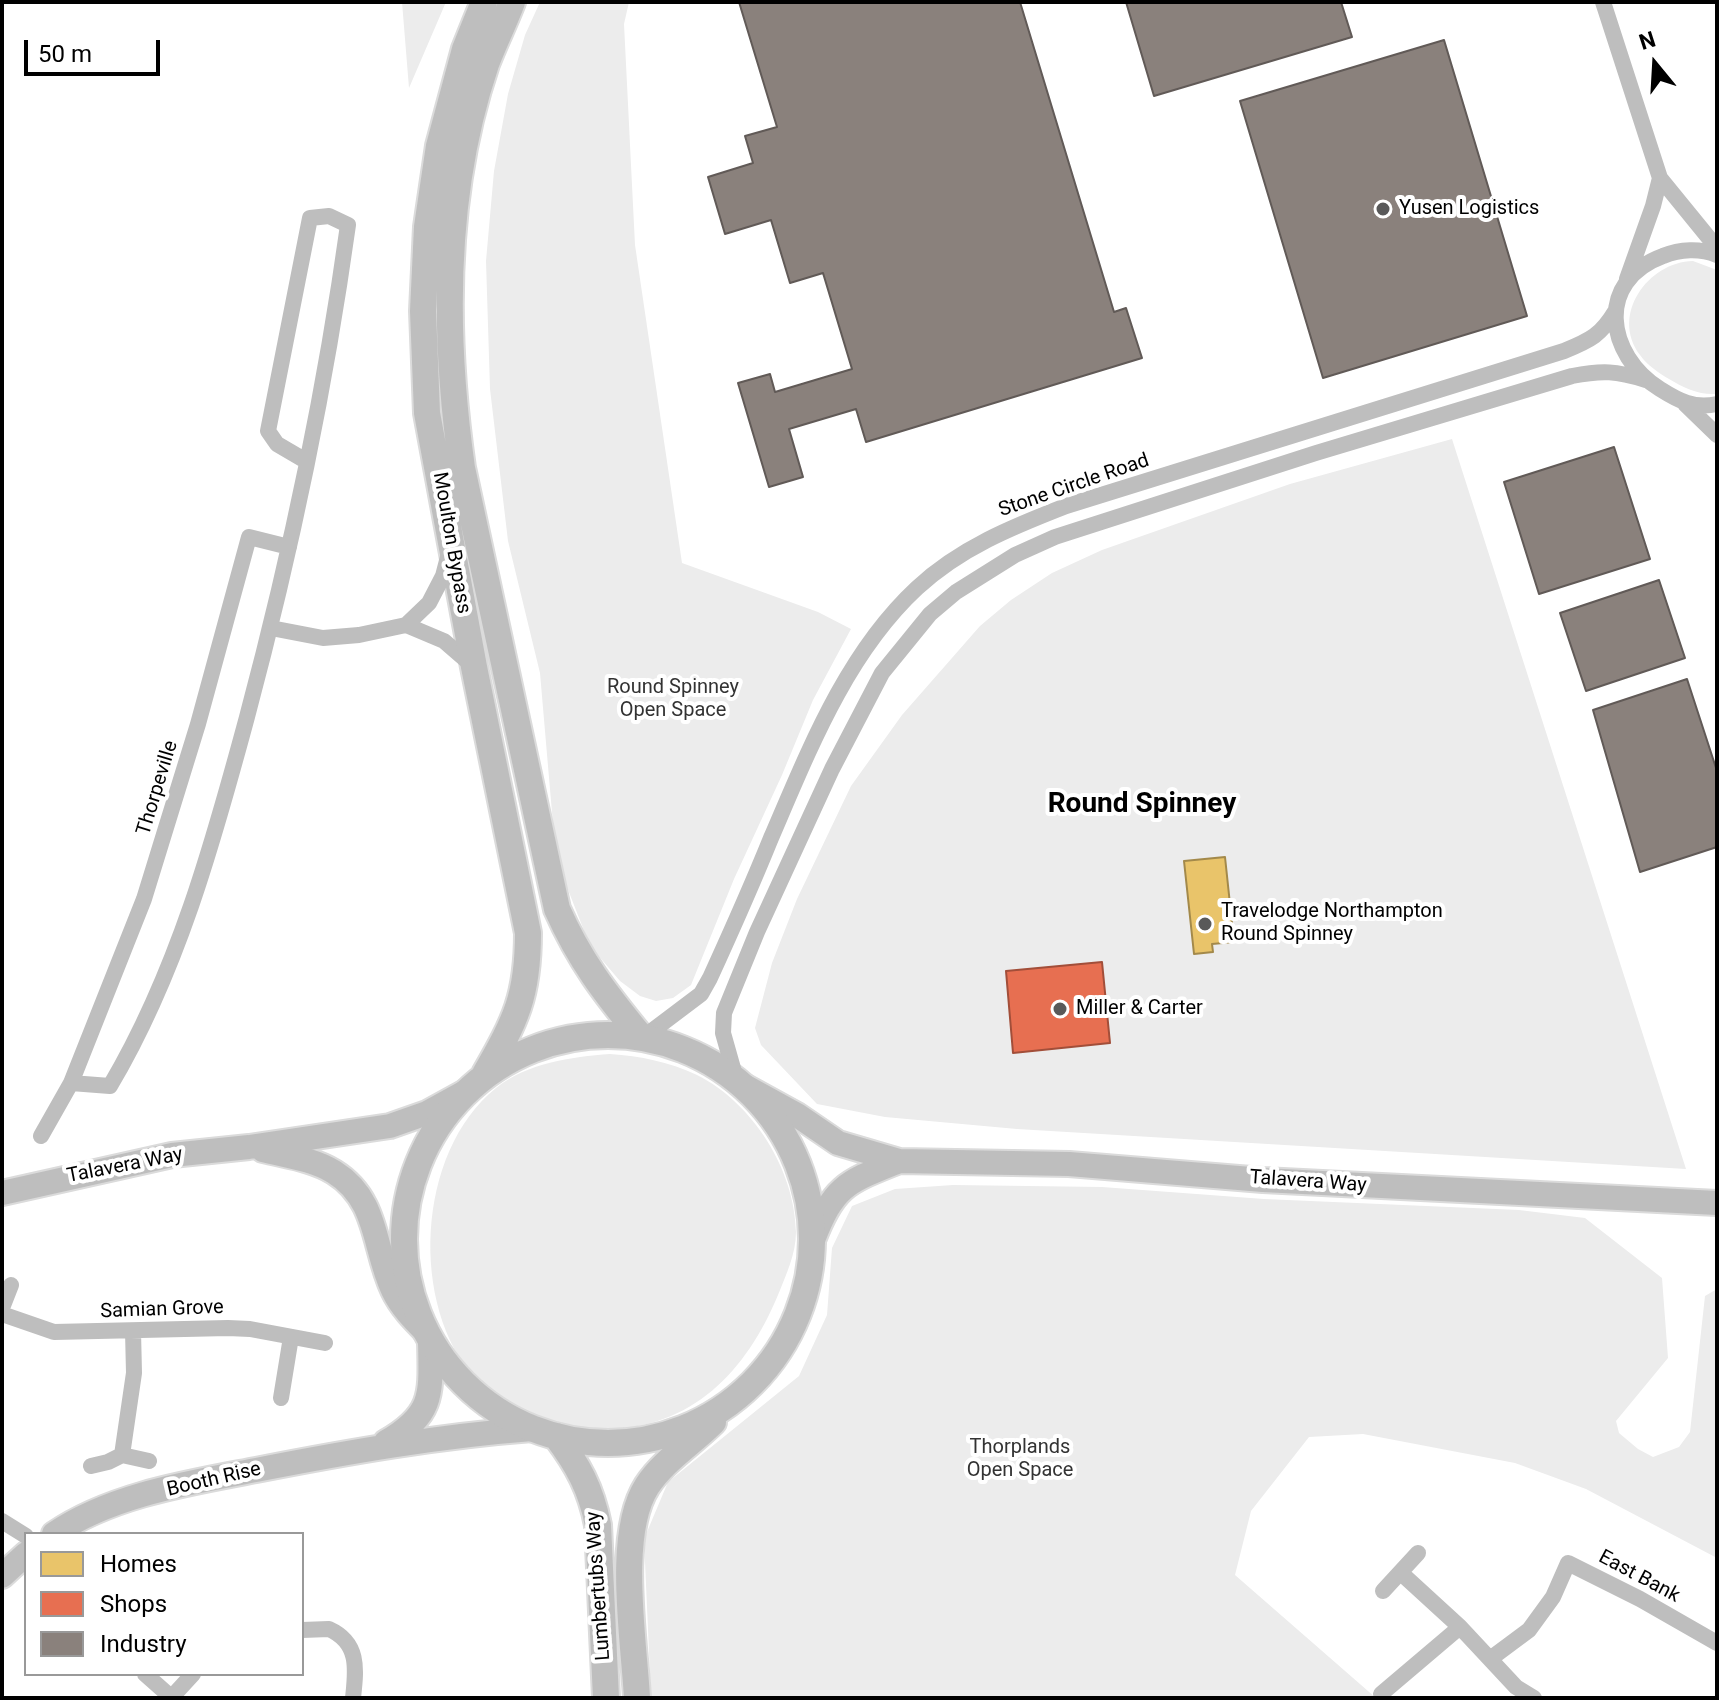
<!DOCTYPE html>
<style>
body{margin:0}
#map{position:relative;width:1719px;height:1700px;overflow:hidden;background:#fff;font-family:Roboto,sans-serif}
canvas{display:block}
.frame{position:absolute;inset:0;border:4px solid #000;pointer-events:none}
.legend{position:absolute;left:24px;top:1532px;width:280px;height:144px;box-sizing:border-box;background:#fff;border:2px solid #999;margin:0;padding:10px 14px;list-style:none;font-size:24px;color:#000}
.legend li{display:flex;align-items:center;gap:16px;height:40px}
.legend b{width:40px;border:2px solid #999}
.north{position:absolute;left:1615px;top:24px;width:80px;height:80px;-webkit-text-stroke:6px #fff;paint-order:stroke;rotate:342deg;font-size:22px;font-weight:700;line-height:32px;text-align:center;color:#000}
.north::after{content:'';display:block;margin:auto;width:28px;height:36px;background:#000;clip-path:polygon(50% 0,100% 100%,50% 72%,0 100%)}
.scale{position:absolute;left:24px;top:40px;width:136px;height:36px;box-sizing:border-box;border:4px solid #000;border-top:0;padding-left:10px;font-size:24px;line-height:28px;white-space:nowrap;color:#000;-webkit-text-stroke:6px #fff;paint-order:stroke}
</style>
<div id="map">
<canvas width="1719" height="1700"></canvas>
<div class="frame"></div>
<ul class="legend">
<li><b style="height:22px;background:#e9c46a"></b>Homes</li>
<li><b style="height:22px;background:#e76f51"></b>Shops</li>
<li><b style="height:22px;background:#8a817c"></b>Industry</li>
</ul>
<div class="north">N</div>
<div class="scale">50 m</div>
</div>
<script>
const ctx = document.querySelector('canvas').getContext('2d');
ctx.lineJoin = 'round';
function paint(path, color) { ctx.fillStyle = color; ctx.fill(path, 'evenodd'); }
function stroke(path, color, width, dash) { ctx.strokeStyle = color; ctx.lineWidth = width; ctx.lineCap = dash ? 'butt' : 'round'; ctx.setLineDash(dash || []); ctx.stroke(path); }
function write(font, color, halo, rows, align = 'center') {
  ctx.font = font + ' Roboto,sans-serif'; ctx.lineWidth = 8; ctx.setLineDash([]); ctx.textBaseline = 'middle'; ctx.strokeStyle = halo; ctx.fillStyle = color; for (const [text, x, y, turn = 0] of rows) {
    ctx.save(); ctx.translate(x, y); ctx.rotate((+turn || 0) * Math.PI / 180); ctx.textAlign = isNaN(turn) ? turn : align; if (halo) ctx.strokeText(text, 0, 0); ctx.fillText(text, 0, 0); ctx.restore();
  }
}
const green = new Path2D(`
 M402,2H446L409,88Z
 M540,2H629L624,24L635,245L682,563L818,612L851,629L813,700L782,775L734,879L691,985L673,998L656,1001L640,996L620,981L590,946L556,859L540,673L508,541L490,389L486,261L494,171L508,94L525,35Z
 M1693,261L1717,270L1716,394C1699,395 1684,388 1669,379C1659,373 1647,365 1640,355C1610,315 1648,262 1693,261Z
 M1452,439L1686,1169L1017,1129L885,1117L817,1104L761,1045L755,1028L772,963L797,899L851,786L902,715L980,626L1011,600L1052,573L1102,550L1290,484Z
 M610,1054C640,1056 670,1062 697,1075C753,1103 795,1170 796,1232C796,1254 786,1275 778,1295C746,1372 691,1430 602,1429C560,1428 505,1412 476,1380C409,1306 416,1152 496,1088C527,1063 571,1057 610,1054Z
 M953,1185L1102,1187L1264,1199L1519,1210L1585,1218L1662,1278L1668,1358L1616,1421L1619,1433L1638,1449L1653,1457L1679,1447L1690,1432L1705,1296L1717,1289V1558L1586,1489L1515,1463L1363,1434L1309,1437L1251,1511L1235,1575L1376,1698H651L644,1539L668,1482L799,1376L827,1315L832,1248L852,1206L895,1189Z`);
const homes = new Path2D(`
 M1225,857L1234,942L1212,944L1213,952L1194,954L1184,861Z`);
const shops = new Path2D(`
 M1102,962L1110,1043L1013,1053L1006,971Z`);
const industry = new Path2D(`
 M739,2H1020L1114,312L1126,308L1142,358L866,442L856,409L789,429L803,477L769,487L738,383L770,374L775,392L852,369L823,273L790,283L771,220L725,234L708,177L753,163L745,136L777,127Z
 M1126,2H1341L1352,37L1154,96Z
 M1444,40L1527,316L1323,378L1240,101Z
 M1614,447L1650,559L1539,594L1504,482Z
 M1659,580L1685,658L1586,691L1560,613Z
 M1687,679L1717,771V847L1640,872L1593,710Z`);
const minor = new Path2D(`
 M1603,2L1660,178L1717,248
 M1717,255C1700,248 1680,249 1663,256C1595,281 1606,355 1660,389C1679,401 1694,409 1717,404
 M1627,279L1653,206L1660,178
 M1685,404L1717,435
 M406,625L444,641L474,667
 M271,628L323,638L359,635L406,625L429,603L443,576L449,553
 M644,1037L701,994L710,978C731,932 752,885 771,838C809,750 846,654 917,588C960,548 1012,527 1066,506L1564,351C1591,340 1601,335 1616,310
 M736,1079L723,1033L724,1013L757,932L832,769L882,673L930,614L956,592L1015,555L1055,537L1316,453L1572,376C1603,370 1616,371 1646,380
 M71,1083L110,1086C177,973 213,843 247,717C290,556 325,391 348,225L329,216L310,218L268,431L277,444L306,461
 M41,1136L71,1083L144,899L198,724L249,537L289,547
 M2,1308L11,1285
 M2,1314L54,1332L228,1328L250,1329L325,1343
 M281,1398L291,1337
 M122,1455L134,1373L133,1331
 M91,1466L108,1462L122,1455L149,1461
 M2,1521L26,1536
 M1401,1573L1460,1627L1516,1687L1534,1698
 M1383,1591L1418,1553
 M302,1630L329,1629C360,1643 356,1670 353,1698
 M1490,1659L1529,1630L1553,1597L1568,1563L1640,1599L1717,1643
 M145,1674L172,1698
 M1381,1694L1460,1627
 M171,1698L193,1674`);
const primary = new Path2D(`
 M746,1087L797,1115L838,1143L899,1161L1069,1164L1263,1180L1717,1203
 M263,1150C287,1156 313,1159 334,1172C379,1200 373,1248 393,1290C401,1307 414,1320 427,1333
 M2,1193L172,1155L249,1147L390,1126L427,1113L467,1091
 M813,1240C834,1185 847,1182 899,1161
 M386,1442C435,1414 431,1393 430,1340
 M54,1534C111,1495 188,1483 256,1470C348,1452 439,1436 532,1429
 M2,1576L26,1554`);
const trunk = new Path2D(`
 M484,2L465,49L439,146L427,227L423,311L427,413L474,667L528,933C528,996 516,1020 485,1074
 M512,2C504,23 494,43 486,64C442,194 443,334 462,468L557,909C580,961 605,993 641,1037
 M404 1239a204 204 0 1 1 408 0a204 204 0 1 1-408 0Z
 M556,1436C578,1465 591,1489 598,1525L606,1698
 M637,1698C634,1641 616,1534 647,1486C663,1461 692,1443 713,1422`);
const markers = [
 [1383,209,8,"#595959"],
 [1205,924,8,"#595959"],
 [1060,1009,8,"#595959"]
];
const poiNames = [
 ["Yusen Logistics",1399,209],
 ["Travelodge Northampton",1221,912],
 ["Round Spinney",1221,935],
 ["Miller & Carter",1076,1009]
];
const streetNames = [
 ["Stone Circle Road",1074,486,-19],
 ["Moulton Bypass",451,543,80],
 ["Thorpeville",158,788,-73],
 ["Talavera Way",125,1166,-11],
 ["Talavera Way",1308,1182,4],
 ["Samian Grove",162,1310,-2],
 ["Booth Rise",214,1480,-13],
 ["East Bank",1639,1577,28],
 ["Lumbertubs Way",599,1586,-94]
];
const parkNames = [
 ["Round Spinney",673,688],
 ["Open Space",673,711],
 ["Thorplands",1020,1448],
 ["Open Space",1020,1471]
];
const districtNames = [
 ["Round Spinney",1142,805]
];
paint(green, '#ececec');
paint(homes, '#e9c46a');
stroke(homes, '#a3894a', 2);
paint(shops, '#e76f51');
stroke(shops, '#a24e39', 2);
paint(industry, '#8a817c');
stroke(industry, '#615a57', 2);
stroke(primary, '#dbdbdb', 28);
stroke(trunk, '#dbdbdb', 30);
stroke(minor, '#bebebe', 16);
stroke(primary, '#bebebe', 24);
stroke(trunk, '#bebebe', 26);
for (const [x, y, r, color] of markers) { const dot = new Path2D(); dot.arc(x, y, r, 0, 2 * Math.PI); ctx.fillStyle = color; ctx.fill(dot); stroke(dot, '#fff', 3); }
write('20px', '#000', '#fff', poiNames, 'left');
write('20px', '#000', '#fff', streetNames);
write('20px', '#333', '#fff', parkNames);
write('bold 28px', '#000', '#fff', districtNames);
</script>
